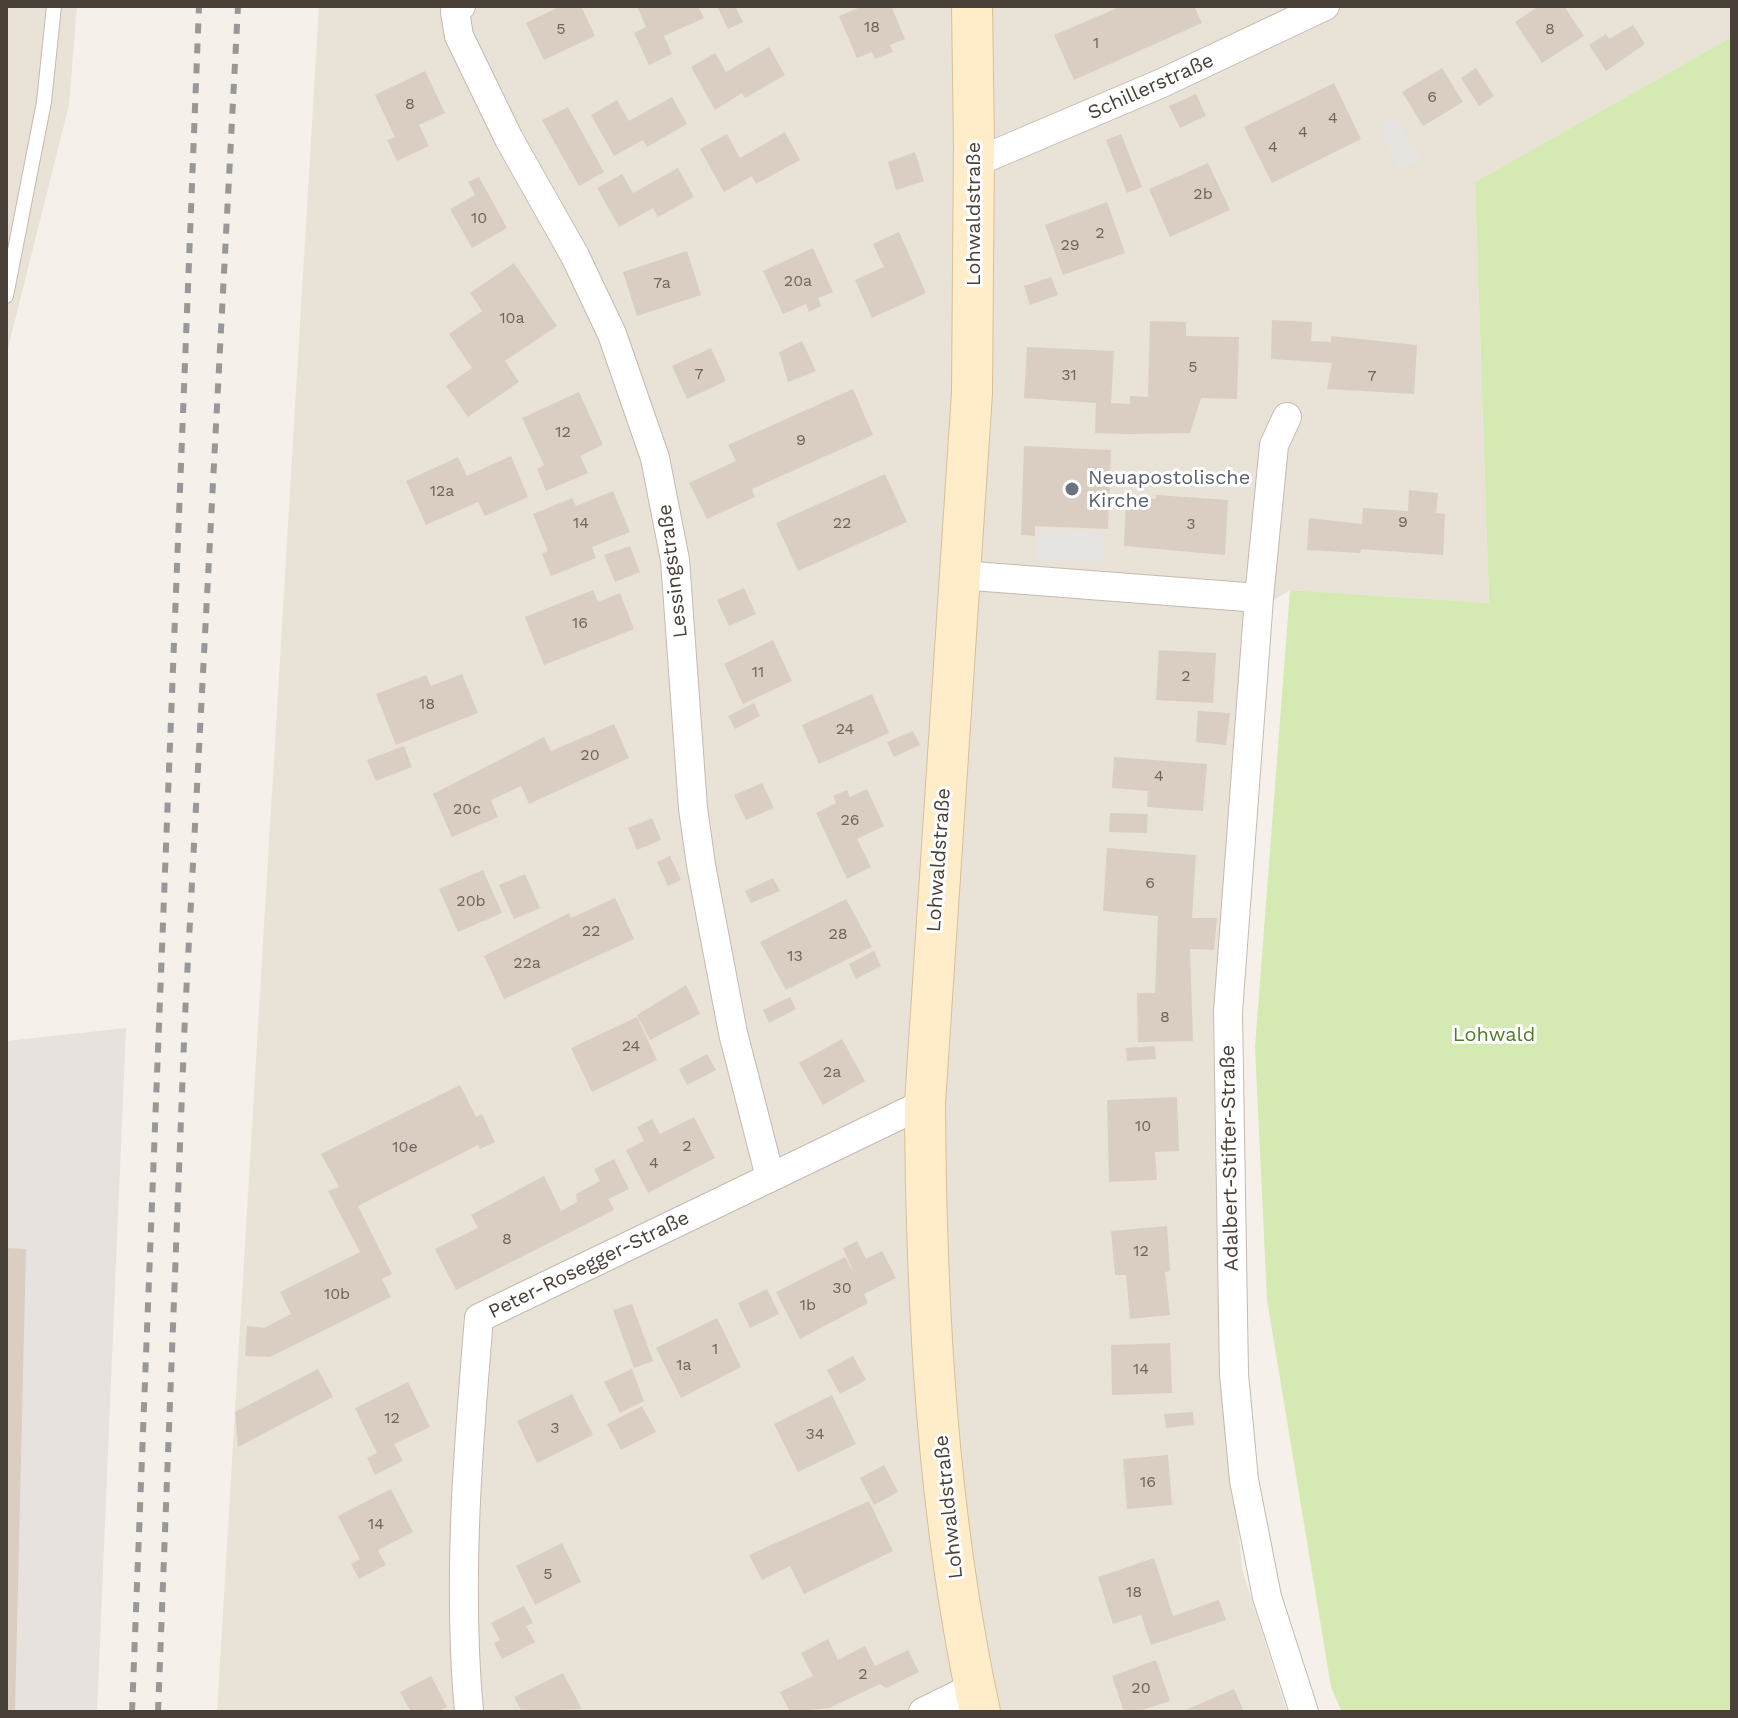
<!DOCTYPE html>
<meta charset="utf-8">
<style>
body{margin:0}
#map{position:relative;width:1738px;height:1718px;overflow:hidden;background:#f5f1ea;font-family:"Work Sans",sans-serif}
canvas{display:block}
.frame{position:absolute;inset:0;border:8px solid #494137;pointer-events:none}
</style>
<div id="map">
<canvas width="1738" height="1718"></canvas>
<div class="frame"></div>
</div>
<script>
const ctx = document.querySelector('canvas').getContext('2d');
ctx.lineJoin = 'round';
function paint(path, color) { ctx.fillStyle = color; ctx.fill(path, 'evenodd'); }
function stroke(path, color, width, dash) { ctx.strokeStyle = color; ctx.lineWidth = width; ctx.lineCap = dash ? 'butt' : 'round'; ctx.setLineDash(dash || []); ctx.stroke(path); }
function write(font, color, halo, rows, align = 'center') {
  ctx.font = font + ' "Work Sans",sans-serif'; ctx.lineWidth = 6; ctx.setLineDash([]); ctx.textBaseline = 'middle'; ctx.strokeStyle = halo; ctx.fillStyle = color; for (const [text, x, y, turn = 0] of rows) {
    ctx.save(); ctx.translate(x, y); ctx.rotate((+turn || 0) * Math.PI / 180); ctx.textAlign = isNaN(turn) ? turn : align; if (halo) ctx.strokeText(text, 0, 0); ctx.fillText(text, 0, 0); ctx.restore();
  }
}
const residential = new Path2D(`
 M6,6H77L69,105L6,356Z
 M319,6H1732V37L1475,182L1489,603L1290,590L1244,619L1213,1037L1221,1325L1242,1569L1287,1712H217Z`);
const industrial = new Path2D(`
 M126,1028L97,1712H6V1041Z`);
const green = new Path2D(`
 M1732,37V1712H1342L1331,1687L1267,1300L1255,1047L1290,590L1489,603L1475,182Z`);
const parking = new Path2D(`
 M1394,118L1422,158L1399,169L1379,125Z
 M1038,529L1105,532L1104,562L1037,560Z`);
const building = new Path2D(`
 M561,6H581L595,36L544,60L526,23Z
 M637,6H698L704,18L664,36L672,54L649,65L634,33L646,27Z
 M717,6H735L743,22L728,29Z
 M863,6H891L905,39L890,45L893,52L875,59L872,52L857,58L839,16Z
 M1122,6H1194L1202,23L1074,80L1054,35Z
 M1539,6H1564L1584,36L1542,63L1515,22Z
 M1633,25L1645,44L1606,71L1589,45L1606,34L1609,39Z
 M769,47L785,75L745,98L742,93L715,110L691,67L715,53L726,72Z
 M1442,68L1463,102L1423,126L1402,92Z
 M1476,68L1494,96L1479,106L1461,78Z
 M425,71L445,113L419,125L429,146L397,161L387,140L395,137L375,95Z
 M1334,83L1361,139L1272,183L1244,127Z
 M1196,94L1206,116L1180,128L1169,106Z
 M672,97L687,124L647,147L643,140L614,156L591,115L617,100L629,121Z
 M568,107L604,172L579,186L542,120Z
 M785,132L800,160L756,184L752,176L724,192L700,149L727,134L740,158Z
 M1121,134L1142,187L1127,193L1106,140Z
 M915,152L924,181L896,190L888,162Z
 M1208,163L1230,210L1170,237L1149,189Z
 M678,168L694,197L658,217L653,208L619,227L597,188L622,174L633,193Z
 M479,177L507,228L472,248L450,209L475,195L468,182Z
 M1107,202L1125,253L1063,275L1045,225Z
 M899,232L926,293L872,318L855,280L884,267L873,244Z
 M813,248L833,292L818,298L821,306L809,312L806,304L783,314L763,271Z
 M687,251L701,295L637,316L623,272Z
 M514,263L557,326L505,361L519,382L468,417L446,386L472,368L449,334L482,311L470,293Z
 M1051,277L1058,295L1030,305L1024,286Z
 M1272,320L1312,322L1311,341L1331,342V336L1417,345L1414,394L1327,389L1332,363L1271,359Z
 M1150,321L1186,322V336L1239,337L1237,399L1201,398L1190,433L1129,434L1095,433L1096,403L1024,398L1027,347L1114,351L1111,403L1130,404V396L1148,397Z
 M802,341L816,371L788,382L779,352Z
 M711,348L726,381L687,399L672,366Z
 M853,389L873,435L752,489L755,497L707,519L689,483L736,461L728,445Z
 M579,392L603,445L580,456L588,473L546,491L537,469L544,465L522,418Z
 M1024,446L1111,450L1108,529L1035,526V536L1021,535Z
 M511,456L528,497L485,516L478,502L426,525L406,481L458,457L467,476Z
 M885,474L907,522L798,571L776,523Z
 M1409,490L1438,493L1436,513L1445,514L1443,555L1361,549L1360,553L1307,550L1309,518L1362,524L1363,508L1408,511Z
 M613,491L630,532L592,547L596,558L551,576L542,554L548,551L533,514L572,498L576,506Z
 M1156,495L1228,500L1225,555L1124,546L1126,497L1156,499Z
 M630,546L640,572L615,582L604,555Z
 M744,588L756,614L729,626L717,600Z
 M593,590L598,602L620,593L634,629L544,665L525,617Z
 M773,640L792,681L743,704L724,664Z
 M1159,650L1216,653L1213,703L1156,700Z
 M462,674L478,713L396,745L376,694L426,675L431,686Z
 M872,694L889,733L819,764L802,725Z
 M754,703L760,716L735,729L728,716Z
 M1198,711L1230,713L1226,745L1196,742Z
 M614,724L629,758L529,804L521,786L491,800L498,817L452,837L433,794L544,737L551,751Z
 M913,731L920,745L894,757L887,742Z
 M404,746L412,767L376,781L367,760Z
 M1114,757L1207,764L1203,811L1147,807L1148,791L1112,788Z
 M762,783L774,808L746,820L734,795Z
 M867,789L884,826L857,839L871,867L847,879L816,813L836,803L833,796L847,790L850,797Z
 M1110,813L1148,814L1147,833L1109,832Z
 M652,818L661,840L637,850L628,828Z
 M1107,848L1196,855L1192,918H1217L1214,950L1190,949L1193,1041L1138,1042L1137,993H1155L1158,916L1103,911Z
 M670,856L681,880L668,886L657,862Z
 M483,870L502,913L458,932L439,889Z
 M525,874L540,908L514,919L499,885Z
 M773,878L780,891L751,903L745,891Z
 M615,898L634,939L504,999L484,956L569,913L571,918Z
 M846,899L872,947L786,990L760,942Z
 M874,951L881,966L856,979L849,964Z
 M686,985L700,1014L650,1040L637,1015Z
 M790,997L796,1009L769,1023L763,1010Z
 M637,1017L657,1060L592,1092L571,1048Z
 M842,1039L865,1081L823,1105L799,1063Z
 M1155,1046L1156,1059L1127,1061L1126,1048Z
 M707,1054L716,1070L687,1085L679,1069Z
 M460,1085L476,1117L482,1114L495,1142L480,1149L478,1145L358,1206L392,1274L382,1279L391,1297L270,1357L245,1356L247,1326L264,1328L291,1314L280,1292L360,1252L328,1191L339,1187L321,1154Z
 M1177,1097L1179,1151L1155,1152L1157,1180L1109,1182L1107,1100Z
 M694,1117L715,1158L648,1193L626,1150L644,1141L637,1127L652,1119L660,1134Z
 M614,1159L629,1189L608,1199L614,1210L456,1290L435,1249L478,1228L471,1215L544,1176L561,1211L577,1202L576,1194L600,1181L594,1169Z
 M1167,1226L1170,1271L1165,1272L1170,1315L1130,1319L1126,1275H1115L1111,1231Z
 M857,1241L866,1259L882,1251L896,1278L864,1294L868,1303L800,1339L776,1292L845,1257L855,1275L843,1248Z
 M6,1248L26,1249L15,1712H6Z
 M767,1289L779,1314L750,1328L738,1303Z
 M632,1304L653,1361L634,1368L613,1310Z
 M717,1318L741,1367L681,1398L656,1348Z
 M1170,1343L1172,1393L1112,1395L1111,1345Z
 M853,1356L866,1380L840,1394L827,1370Z
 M318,1369L333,1397L238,1447L235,1412Z
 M632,1369L644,1401L620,1413L604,1382Z
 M408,1382L430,1427L394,1444L403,1461L375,1475L367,1458L377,1453L355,1408Z
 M572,1394L593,1435L537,1463L517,1421Z
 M832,1395L856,1444L798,1472L774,1424Z
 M642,1406L656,1432L621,1450L607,1424Z
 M1193,1412L1194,1425L1166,1428L1164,1414Z
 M1168,1455L1172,1505L1127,1509L1123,1459Z
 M884,1465L898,1492L874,1505L860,1478Z
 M391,1489L413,1532L378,1550L386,1565L359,1579L351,1564L360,1559L338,1516Z
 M869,1501L893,1551L804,1594L790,1566L762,1580L749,1555Z
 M562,1543L581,1582L535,1605L516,1566Z
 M1154,1558L1173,1616L1219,1600L1226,1620L1151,1645L1141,1615L1113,1624L1098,1577Z
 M524,1606L533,1623L526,1626L535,1642L502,1659L494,1643L500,1640L491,1623Z
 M828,1639L838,1660L865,1646L875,1666L908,1650L919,1672L886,1688L880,1684L829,1708L790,1712L780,1692L813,1676L801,1653Z
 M1156,1660L1170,1701L1136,1712H1124L1112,1676Z
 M563,1673L582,1709L522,1712L514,1697Z
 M431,1676L447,1707L436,1712H411L400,1692Z
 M1234,1689L1244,1712H1181Z`);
const lane = new Path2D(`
 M6,296L44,102L54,6`);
const street = new Path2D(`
 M461,6L455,12L459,36L509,139L575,256L612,334L655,458L675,560L693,808L701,865L733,1033L770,1177
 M974,163L1162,83L1325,6
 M960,575L1259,598L1228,1012L1234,1374L1244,1480L1267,1597L1304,1712
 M1259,598L1274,445L1287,417
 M469,1712C457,1582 468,1448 479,1318L925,1103
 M923,1712L974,1687`);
const secondary = new Path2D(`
 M972,6L974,144L972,393L925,1103C926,1305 937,1514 980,1712`);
const rail = new Path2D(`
 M132,1712L199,6
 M158,1712L185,1016L238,6`);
const markers = [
 [1072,489,8,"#6b7280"]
];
const numberNames = [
 ["18",872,27],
 ["5",561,29],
 ["8",1550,29],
 ["1",1096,43],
 ["6",1432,97],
 ["8",410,104],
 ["4",1333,118],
 ["4",1303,132],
 ["4",1273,147],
 ["2b",1203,194],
 ["10",479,218],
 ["2",1100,233],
 ["29",1070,245],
 ["20a",798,281],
 ["7a",662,283],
 ["10a",512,318],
 ["5",1193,367],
 ["7",699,374],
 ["31",1069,375],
 ["7",1372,376],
 ["12",563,432],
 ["9",801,440],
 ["12a",442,491],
 ["9",1403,522],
 ["14",581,523],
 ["22",842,523],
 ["3",1191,524],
 ["16",580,623],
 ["11",758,672],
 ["2",1186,676],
 ["18",427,704],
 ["24",845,729],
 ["20",590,755],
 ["4",1159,776],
 ["20c",467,809],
 ["26",850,820],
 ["6",1150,883],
 ["20b",471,901],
 ["22",591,931],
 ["28",838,934],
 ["13",795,956],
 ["22a",527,963],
 ["8",1165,1017],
 ["24",631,1046],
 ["2a",832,1072],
 ["10",1143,1126],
 ["2",687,1146],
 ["10e",405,1147],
 ["4",654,1163],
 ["8",507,1239],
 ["12",1141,1251],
 ["30",842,1288],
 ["10b",337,1294],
 ["1b",808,1305],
 ["1",715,1349],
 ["1a",684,1365],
 ["14",1141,1369],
 ["12",392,1418],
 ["3",555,1428],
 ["34",815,1434],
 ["16",1148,1482],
 ["14",376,1524],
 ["5",548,1574],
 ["18",1134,1592],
 ["2",863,1674],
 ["20",1141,1688]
];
const streetNames = [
 ["Schillerstraße",1151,87,-24],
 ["Lohwaldstraße",974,214,-90],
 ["Lessingstraße",673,571,-97],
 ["Lohwaldstraße",939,860,-86],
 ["Adalbert-Stifter-Straße",1230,1158,-91],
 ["Peter-Rosegger-Straße",589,1265,-26],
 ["Lohwaldstraße",949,1507,-96]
];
const worshipNames = [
 ["Neuapostolische",1088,478],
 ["Kirche",1088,501]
];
const parkNames = [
 ["Lohwald",1494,1035]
];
paint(residential, '#e9e2d7');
paint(industrial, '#e8e2de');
paint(green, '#d5eab2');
paint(parking, '#e6e4e1');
paint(building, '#dacec2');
stroke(lane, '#c4baaf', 16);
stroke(street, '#c4baaf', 30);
stroke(secondary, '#d6c099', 42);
stroke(lane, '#fff', 14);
stroke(street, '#fff', 28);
stroke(secondary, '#ffedc9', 40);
stroke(rail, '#989898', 6, [10, 10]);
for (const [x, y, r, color] of markers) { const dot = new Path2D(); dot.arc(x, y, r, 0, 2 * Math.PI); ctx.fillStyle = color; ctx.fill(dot); stroke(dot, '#fff', 3); }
write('16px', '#6d645a', null, numberNames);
write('20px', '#494137', '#fff', streetNames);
write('20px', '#5b616d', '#fff', worshipNames, 'left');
write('20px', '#507d29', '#fff', parkNames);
</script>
